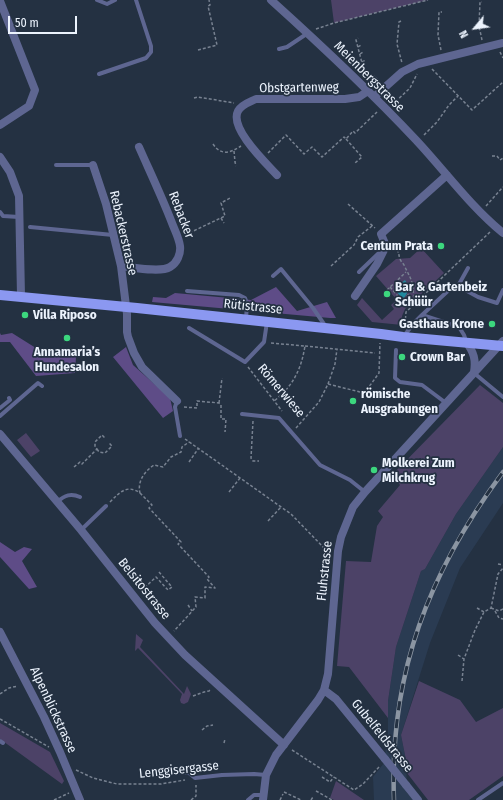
<!DOCTYPE html>
<meta charset="utf-8">
<style>
body{margin:0}
#map{position:relative;width:503px;height:800px;overflow:hidden;background:#243142;font-family:"Fira Sans Condensed",sans-serif}
canvas{display:block}
.north{position:absolute;left:455px;top:8px;width:40px;height:40px;-webkit-text-stroke:3px #243142;paint-order:stroke;rotate:241deg;font-size:11px;font-weight:700;line-height:16px;text-align:center;color:#ecf3fd}
.north::after{content:'';display:block;margin:auto;width:14px;height:18px;background:#ecf3fd;clip-path:polygon(50% 0,100% 100%,50% 72%,0 100%)}
.scale{position:absolute;left:8px;top:16px;width:69px;height:18px;box-sizing:border-box;border:2px solid #ecf3fd;border-top:0;padding-left:5px;font-size:12px;line-height:14px;white-space:nowrap;color:#ecf3fd;-webkit-text-stroke:3px #243142;paint-order:stroke}
</style>
<div id="map">
<canvas width="503" height="800"></canvas>
<div class="north">N</div>
<div class="scale">50 m</div>
</div>
<script>
const ctx = document.querySelector('canvas').getContext('2d');
ctx.lineJoin = 'round';
function paint(path, color) { ctx.fillStyle = color; ctx.fill(path, 'evenodd'); }
function stroke(path, color, width, dash) { ctx.strokeStyle = color; ctx.lineWidth = width; ctx.lineCap = dash ? 'butt' : 'round'; ctx.setLineDash(dash || []); ctx.stroke(path); }
function write(font, color, halo, rows, align = 'center') {
  ctx.font = font + ' "Fira Sans Condensed",sans-serif'; ctx.lineWidth = 3.5; ctx.setLineDash([]); ctx.textBaseline = 'middle'; ctx.strokeStyle = halo; ctx.fillStyle = color; for (const [text, x, y, turn = 0] of rows) {
    ctx.save(); ctx.translate(x, y); ctx.rotate((+turn || 0) * Math.PI / 180); ctx.textAlign = isNaN(turn) ? turn : align; if (halo) ctx.strokeText(text, 0, 0); ctx.fillText(text, 0, 0); ctx.restore();
  }
}
const built = new Path2D(`
 M503,447V503L460,568L430,643L401,735L406,760L407,793L414,800H374L373,777L384,763L388,733V701L396,647L421,571L425,569L456,514Z`);
const green = new Path2D(`
 M331,0H428L334,23Z
 M421,248L444,273L405,309L402,316V325L372,322L357,305L362,298L382,320L394,309L391,305L397,300L376,276L396,259L410,258Z
 M480,385L503,403V447L456,514L425,569L421,571L396,647L388,701V718L349,667L337,666L346,561L371,562L377,526L383,517L378,511L400,485L392,475Z
 M26,433L40,451L31,457L17,440Z
 M136,634L143,640L140,647L184,694L187,686L191,694L188,702L184,704L181,703L180,700L182,694L138,648L135,651Z
 M419,681L460,700L476,722L503,708V776L469,800H428L407,773L406,760L401,735Z
 M0,723L50,752L64,781L62,784L0,739Z
 M336,781L364,800H334L330,798Z`);
const forest = new Path2D(`
 M276,287L297,311L327,302L336,318H330L152,302L153,297L166,298L175,293L251,300Z
 M0,333L1,335L12,333L47,355L76,357L75,373L36,376L10,342H0Z
 M126,347L133,365L170,398L173,411L163,418L113,357Z
 M0,542L15,552L24,547L32,549L22,561L37,587L29,589L0,557Z`);
const water = new Path2D(`
 M405,280C410,287 409,292 403,299L394,289Z`);
const path = new Path2D(`
 M401,21L399,22L397,44L402,63
 M316,29L334,23L428,0
 M482,40L479,26L480,2H482
 M358,47L361,45
 M198,50L217,45L208,6L210,5L209,0
 M441,50L438,35L439,12H442
 M500,52L503,58
 M360,54L363,52
 M362,62L366,60
 M361,64L371,79L375,76L379,82
 M355,68L362,63L356,40L358,38
 M432,69L472,110L503,82
 M194,98L198,97L234,103
 M392,105L410,88L417,74
 M424,135L437,122L449,105L458,96
 M346,139L362,157L355,163
 M213,144C221,156 230,153 241,146
 M234,151L235,162L236,166
 M268,153L286,135L304,154L312,147L322,157L344,137L346,139L353,131L355,133L377,112
 M492,156H497L500,160L503,158
 M348,204L375,228
 M486,206L503,187
 M221,218L224,223
 M185,235L225,216L221,203L230,198
 M331,266L354,245L358,237L372,226
 M390,287L402,301L413,290C413,280 408,274 404,265C403,263 401,262 400,259C398,253 400,254 395,247
 M387,290L406,272
 M413,290L415,302
 M405,324L406,312L490,232
 M271,343L305,346C301,370 293,386 274,401
 M305,346L375,353
 M248,367L282,411
 M328,384L335,364L337,349
 M219,403L222,378
 M184,407L197,408V401L219,403L221,405V419H226L225,432
 M253,421L251,458L253,461H259
 M296,428L319,402L328,384L360,392L366,391L379,373L380,343
 M185,439L291,514L327,551L325,575H328
 M97,449L99,452L105,453L112,446L109,443
 M189,462L198,449
 M74,467L80,462L82,464L97,449L95,447V442L102,435L105,438
 M229,492L240,478
 M140,493L152,505L149,508L181,542L178,544L209,577L207,579L215,588L205,587V598L195,597L196,607L174,631
 M110,502C120,492 127,484 140,493C137,481 145,471 154,465L163,467L171,457L181,452L182,447L189,442
 M268,521L281,507
 M498,564L503,565
 M141,591L156,577L168,590L172,587L158,571
 M188,605L192,611
 M477,608L484,612
 M491,608L499,611L503,609
 M495,611L499,618L503,619
 M458,655L464,659
 M462,681L464,659L475,630L484,612L491,608L498,574L503,568
 M0,694L9,688L18,686
 M193,696L204,692L209,691L211,689
 M0,719L49,747
 M202,730L207,726L213,725
 M224,743L225,739
 M292,750L354,790L363,784L379,767
 M76,770L93,778L117,784H161L185,780
 M322,777L330,782L334,777
 M316,791L332,800
 M284,792L301,800
 M54,800L69,793
 M191,800L196,796V785
 M280,800L283,794
 M311,800L313,797`);
const lane = new Path2D(`
 M97,0L107,4L115,0
 M279,49L287,47L308,33
 M99,74L146,58L151,52V46L136,0
 M56,165H93
 M0,212L3,216L19,217
 M30,227L113,235
 M359,272L381,251
 M273,276L281,269L313,308L326,327
 M458,286L468,268
 M187,291L239,295L245,298L247,304L246,319
 M422,315L450,289L458,286L478,297L497,303L503,290
 M189,328L245,362L264,342L267,322
 M404,336L413,324L422,315L459,327L464,335L466,341
 M396,350L395,378L400,382L422,385L446,403
 M474,373L503,397
 M177,401L175,407L180,436
 M0,408L10,400L9,398
 M242,414L279,418L320,465L350,480L365,492
 M0,416L38,383L42,386
 M57,502C65,495 71,493 80,497
 M81,530L106,506
 M0,741L3,743
 M150,773L183,772L189,773L195,778L222,775L254,774L266,775
 M248,800L254,795H263
 M478,800L503,783`);
const street = new Path2D(`
 M271,0C321,45 370,91 416,140C445,171 470,206 503,233
 M0,1L35,90L29,106L0,125
 M374,97L402,72L418,64L503,43
 M0,157L10,172L19,196L21,296
 M93,165L106,204L121,266L127,314V332L128,337L134,353L142,367L177,401
 M277,175C266,163 229,128 238,111C242,104 250,102 256,99H345L359,97L368,91
 M121,266C132,267 160,273 170,267C177,263 181,254 180,246C179,238 175,231 172,223C162,197 150,172 139,147
 M355,296L377,264L386,246L381,234L447,175
 M466,342C474,352 476,360 474,372
 M0,434L81,530L155,623L185,655L284,745
 M0,632L44,717L60,752L80,800
 M324,690L336,699L385,759
 M406,785L418,800
 M263,800L266,775L276,755L318,700L324,690L328,674L338,551L341,537L353,507L365,492L503,341`);
const primary = new Path2D(`
 M0,295L137,308L381,334L403,337L503,346`);
const rail = new Path2D(`
 M394,800C389,674 429,572 503,472`);
const streetBridge = new Path2D(`
 M385,759L406,785`);
const markers = [
 [441,246,4,"#3cd77e"],
 [387,294,4,"#3cd77e"],
 [25,315,4,"#3cd77e"],
 [492,324,4,"#3cd77e"],
 [67,338,4,"#3cd77e"],
 [402,357,4,"#3cd77e"],
 [353,401,4,"#3cd77e"],
 [374,470,4,"#3cd77e"]
];
const streetNames = [
 ["Meienbergstrasse",369,77,45],
 ["Obstgartenweg",299,88,-1],
 ["Rebacker",181,215,69],
 ["Rebackerstrasse",123,233,77],
 ["Rütistrasse",253,307,6],
 ["Römerwiese",281,391,50],
 ["Fluhstrasse",325,571,-84],
 ["Belsitostrasse",144,589,51],
 ["Alpenblickstrasse",53,710,65],
 ["Gubelfeldstrasse",382,736,51],
 ["Lenggisergasse",179,770,-6]
];
const poiNames = [
 ["Centum Prata",433,246,"right"],
 ["Bar & Gartenbeiz",395,287],
 ["Schüür",395,302],
 ["Villa Riposo",33,315],
 ["Gasthaus Krone",484,324,"right"],
 ["Annamaria’s",67,352,"center"],
 ["Hundesalon",67,367,"center"],
 ["Crown Bar",410,357],
 ["römische",361,394],
 ["Ausgrabungen",361,409],
 ["Molkerei Zum",382,463],
 ["Milchkrug",382,478]
];
paint(built, '#2a3b52');
paint(green, '#4c4267');
paint(forest, '#5e4c87');
paint(water, '#21899e');
stroke(path, '#788291', 1.5, [3, 2]);
stroke(lane, '#5e6691', 4);
stroke(street, '#5e6691', 8);
stroke(primary, '#8b98f1', 10);
stroke(rail, '#8b95a2', 4.5);
stroke(rail, '#243142', 3, [9]);
stroke(streetBridge, '#5e6691', 8);
for (const [x, y, r, color] of markers) { const dot = new Path2D(); dot.arc(x, y, r, 0, 2 * Math.PI); ctx.fillStyle = color; ctx.fill(dot); stroke(dot, '#243142', 1.5); }
write('13px', '#ecf3fd', '#243142', streetNames);
write('bold 13px', '#ecf3fd', '#243142', poiNames, 'left');
</script>
